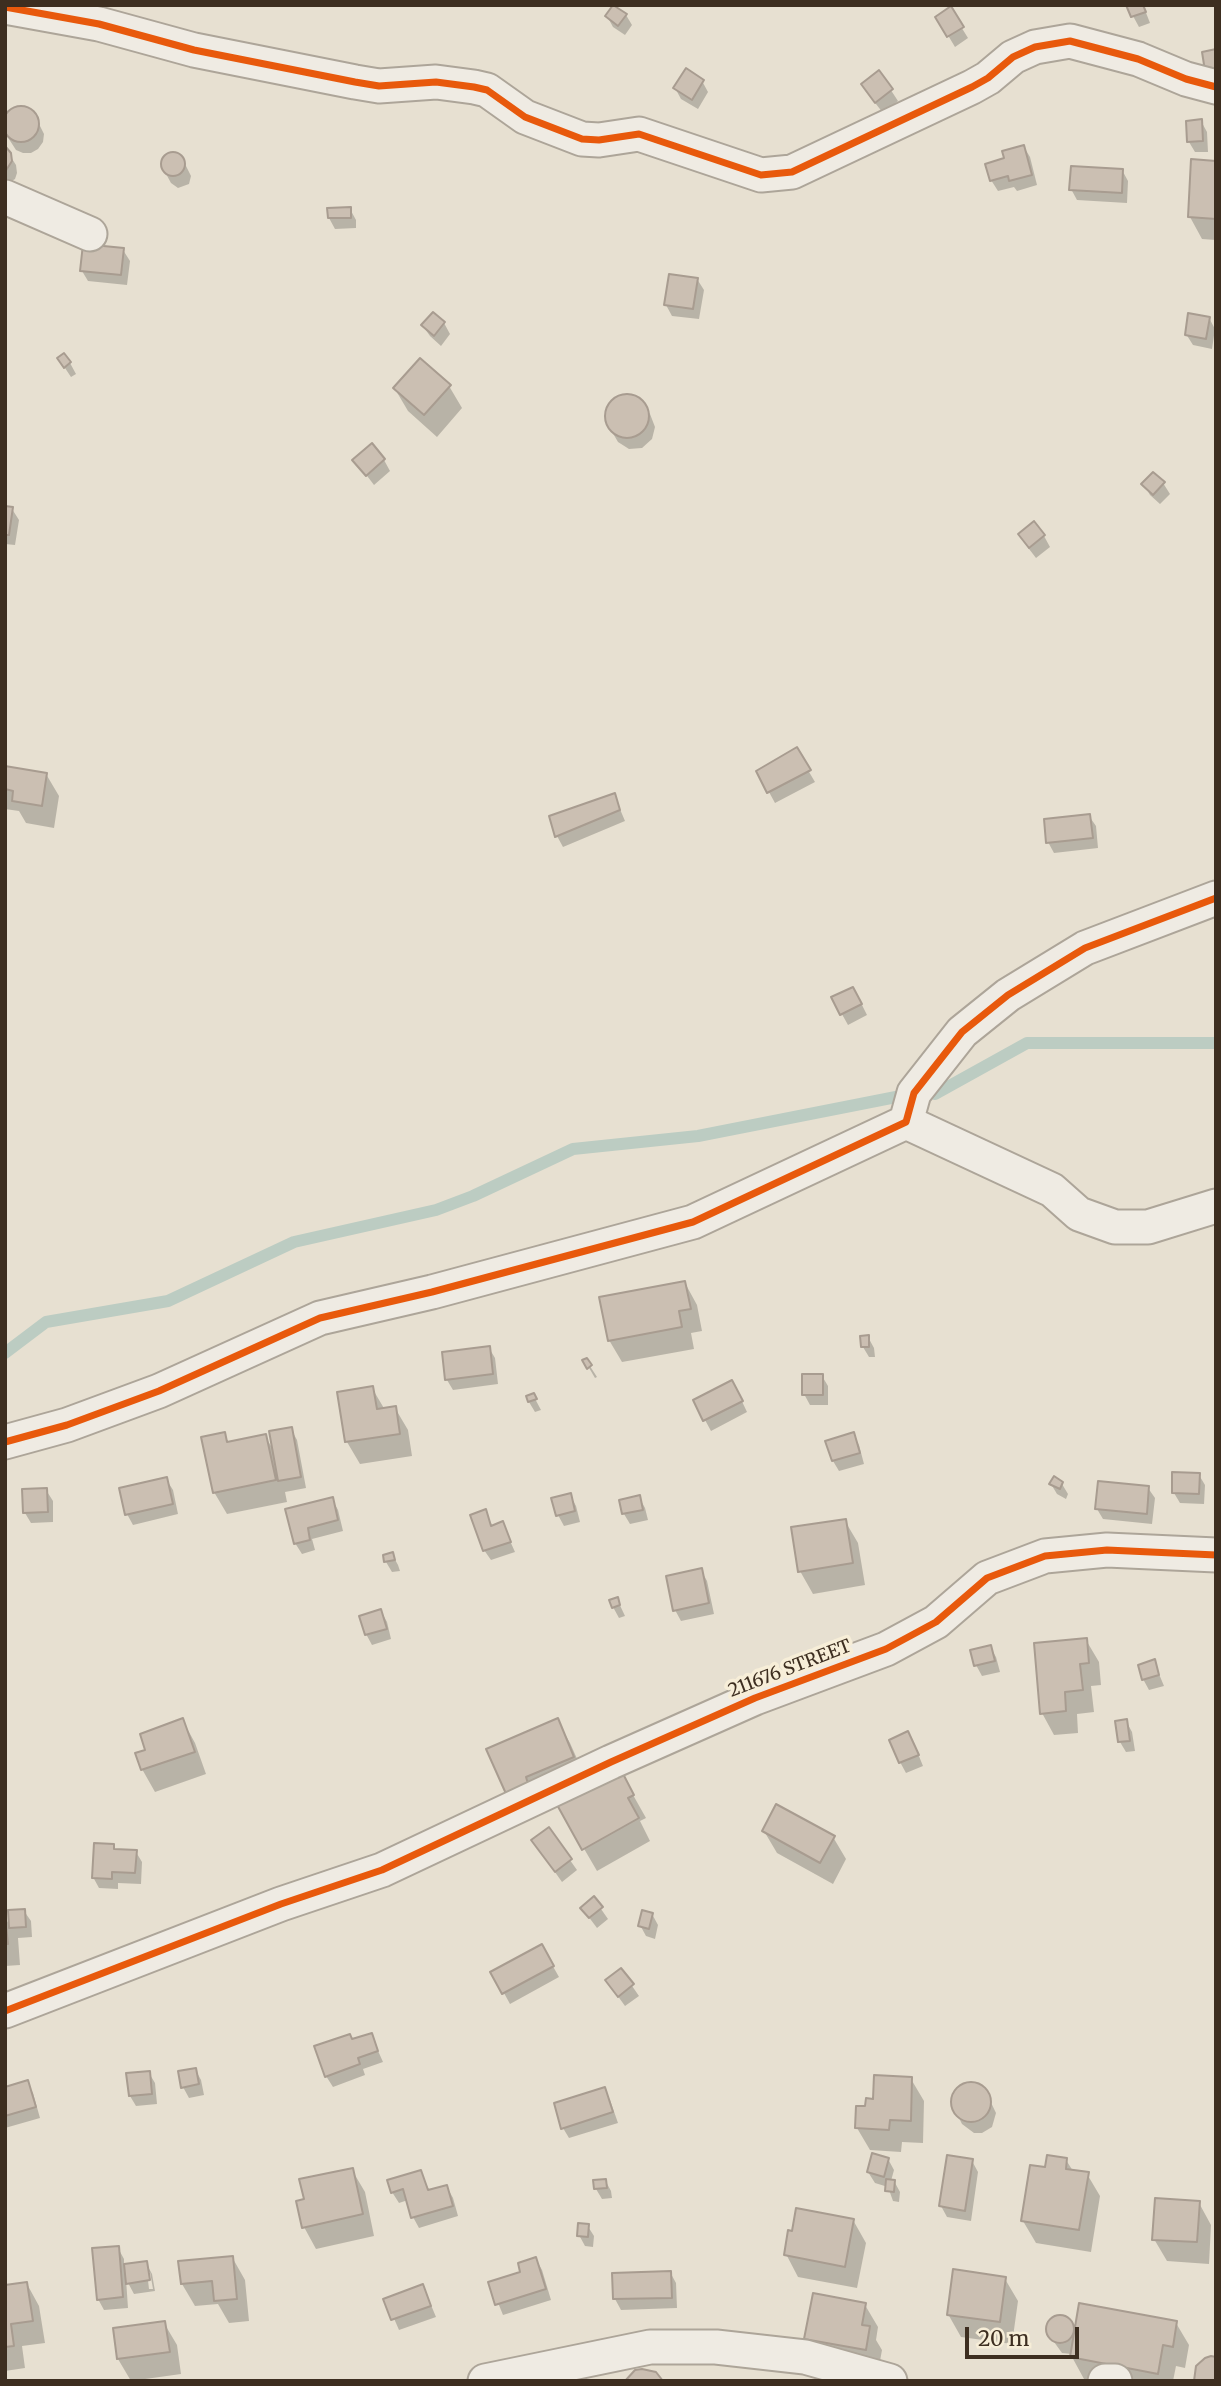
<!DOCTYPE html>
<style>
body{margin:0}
#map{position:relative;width:1221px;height:2386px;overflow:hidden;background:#e7e0d1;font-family:Merriweather,serif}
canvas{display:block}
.frame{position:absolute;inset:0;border:7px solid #3d2e20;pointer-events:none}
.scale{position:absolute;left:965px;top:2327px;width:114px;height:32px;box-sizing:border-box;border:4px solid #3d2e20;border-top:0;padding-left:9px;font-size:21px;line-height:24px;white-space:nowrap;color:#3d2e20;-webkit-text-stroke:5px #f7eed8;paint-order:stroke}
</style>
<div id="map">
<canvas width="1221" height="2386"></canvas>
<div class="frame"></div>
<div class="scale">20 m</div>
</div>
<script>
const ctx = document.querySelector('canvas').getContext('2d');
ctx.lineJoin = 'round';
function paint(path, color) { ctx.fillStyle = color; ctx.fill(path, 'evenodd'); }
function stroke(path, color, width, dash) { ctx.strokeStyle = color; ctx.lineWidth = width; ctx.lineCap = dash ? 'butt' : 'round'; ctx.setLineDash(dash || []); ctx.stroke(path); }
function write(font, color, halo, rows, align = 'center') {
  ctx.font = font + ' Merriweather,serif'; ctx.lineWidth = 7; ctx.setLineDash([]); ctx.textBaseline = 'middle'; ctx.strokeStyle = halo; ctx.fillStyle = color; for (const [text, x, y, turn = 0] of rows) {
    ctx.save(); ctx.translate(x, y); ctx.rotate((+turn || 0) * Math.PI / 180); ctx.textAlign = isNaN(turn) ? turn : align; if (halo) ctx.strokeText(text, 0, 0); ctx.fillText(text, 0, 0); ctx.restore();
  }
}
const shadow = new Path2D(`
 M1143,5L1150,23L1139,27L1133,16Z
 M950,9L968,38L955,47L937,17Z
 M626,15L632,25L625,35L613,27L607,16Z
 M879,72L898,101L883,113L869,95Z
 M702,81L708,92L698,109L681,99L675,88Z
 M19,107L27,109L34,114L44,134L43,142L38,149L31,153H23L16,150L5,133V115L11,109Z
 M1201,121L1207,132L1208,152H1195L1189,142Z
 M1024,147L1030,157L1037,185L1017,191L1014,187L998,191L991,180L1006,159Z
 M5,148L16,165L17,173L15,179L5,185Z
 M172,153L181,156L191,176L189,184L178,188L171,183L165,172L164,159Z
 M1216,163V240L1202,239L1190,217Z
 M1122,170L1128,181L1127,203L1077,200L1071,189Z
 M350,209L356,220V228L335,229L329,218Z
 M123,250L130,261L127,285L88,281L82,271Z
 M697,279L704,290L699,319L672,316L666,305Z
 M433,314L444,323L450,334L441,346L430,336L423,326Z
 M1209,318L1215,329L1212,349L1193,345L1186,334Z
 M59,359L70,363L76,374L71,377Z
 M449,386L462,408L437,437L408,411L395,389Z
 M619,396H632L643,402L650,414L655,427L652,439L642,448L629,449L618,442L611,430L606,417L609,405Z
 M355,460H384L390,471L374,485Z
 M1163,483L1170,494L1160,504L1150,495L1144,484Z
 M5,508L12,509L19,520L15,545L5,544Z
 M1044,536L1050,547L1036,558L1026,545Z
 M796,750L815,782L775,803L758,772Z
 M5,768L46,774L59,796L54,828L26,823L19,811L5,809Z
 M614,795L625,821L563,847L557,836Z
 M1089,816L1096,826L1098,848L1054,853L1048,842Z
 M833,998L859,999L867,1015L848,1025Z
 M685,1283L697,1305L702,1331L691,1333L694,1349L622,1362L609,1340Z
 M868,1337L874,1348L875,1357H869L863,1347Z
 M489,1348L495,1358L498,1384L453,1390L447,1380Z
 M586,1360L597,1377L595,1378L585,1361Z
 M822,1376L828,1386V1405H810L804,1394Z
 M372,1388L385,1410L395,1408L408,1430L412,1456L360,1464L347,1442L339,1394Z
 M738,1393L747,1412L711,1431L705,1420Z
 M533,1395L541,1410L535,1412L529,1402Z
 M291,1429L297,1440L306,1488L285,1492L287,1502L227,1514L214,1492L224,1434L229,1443L265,1436L274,1451Z
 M853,1434L859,1445L864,1464L839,1471L833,1461Z
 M1199,1475L1205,1485L1204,1504L1180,1503L1174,1493Z
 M166,1479L173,1490L178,1514L133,1525L127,1514Z
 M1051,1484H1062L1068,1494L1066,1499L1057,1494Z
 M1148,1488L1155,1498L1152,1524L1103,1519L1097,1509Z
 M46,1490L53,1501V1522L31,1523L25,1513Z
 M570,1495L576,1506L580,1522L564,1526L558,1515Z
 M639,1497L645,1508L648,1520L630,1524L624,1514L621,1501Z
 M332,1499L338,1510L343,1531L312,1539L315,1550L302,1554L295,1543Z
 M485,1511L493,1527L502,1523L515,1552L491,1560L484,1550Z
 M845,1521L858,1543L865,1585L813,1594L800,1571Z
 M392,1554L398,1565L400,1571L392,1572L386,1562Z
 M701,1570L707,1581L714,1614L681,1621L675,1610Z
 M617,1599L625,1616L619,1618L613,1607Z
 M381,1611L387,1622L391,1639L372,1645L366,1634Z
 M1086,1640L1099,1662L1101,1685L1091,1686L1094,1712L1077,1714L1078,1733L1054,1735L1042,1713Z
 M990,1647L996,1657L1000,1672L982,1676L976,1665Z
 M1154,1662L1164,1686L1149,1690L1143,1679Z
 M557,1720L570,1743L586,1779L508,1795Z
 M183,1721L195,1743L206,1774L155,1792L142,1769Z
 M1126,1721L1132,1732L1135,1751L1126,1752L1120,1742Z
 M914,1744L923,1766L906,1773L900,1762Z
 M619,1770L646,1818L640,1821L650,1841L597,1871L558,1804Z
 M548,1829L577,1870L562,1882L533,1841Z
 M764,1831L833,1837L846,1859L833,1884L777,1853Z
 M113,1846L115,1851L136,1852L142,1862L141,1884L118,1883V1889L99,1888L93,1877Z
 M594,1899L608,1919L597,1928L582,1908Z
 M24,1911L31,1921L32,1937L18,1938L20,1965L5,1966V1918L11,1927Z
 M652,1914L658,1925L655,1939L646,1936L640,1925Z
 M542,1947L559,1977L510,2004L493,1973Z
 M621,1970L639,1996L625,2006L607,1981Z
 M371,2035L383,2062L363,2069L365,2075L333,2087L326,2076Z
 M195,2069L201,2080L204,2095L189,2098L183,2087Z
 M149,2073L155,2083L157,2104L136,2106L130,2096Z
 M911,2079L924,2101L923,2143L902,2142L901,2152L870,2150L857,2128L866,2108Z
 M27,2082L33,2093L40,2118L5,2128V2089Z
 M967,2083H977L984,2088L996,2113L992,2127L982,2133H974L962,2124L953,2106L954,2093Z
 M604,2089L610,2100L618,2123L569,2138L563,2128Z
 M888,2159L894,2170L891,2181H894L900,2192L899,2202L893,2201L888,2187L875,2183L868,2172Z
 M1066,2160L1073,2171L1087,2174L1100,2196L1091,2252L1036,2243L1023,2221L1047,2169Z
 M972,2161L978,2172L971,2221L947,2217L941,2206Z
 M352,2170L365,2192L374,2236L316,2249L304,2227L306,2200Z
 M421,2172L430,2192L447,2187L453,2198L458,2216L419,2228L413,2217L408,2200L399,2203L392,2192Z
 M605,2180L611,2191L612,2198L602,2199L596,2189Z
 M1199,2203L1211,2225L1209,2264L1167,2261L1154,2239Z
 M853,2220L866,2243L857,2288L798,2277L786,2254L793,2233Z
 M587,2225L594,2236L593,2247L585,2246L579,2235Z
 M118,2248L124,2259V2266L146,2263L152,2274L155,2291L134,2294L126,2279L128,2308L104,2310L98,2299ZM147,2272H150L153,2289H149Z
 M232,2257L245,2280L249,2321L229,2323L218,2304L195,2306L182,2284Z
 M536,2259L542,2270L551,2300L503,2315L490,2283L522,2273Z
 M670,2272L676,2283L677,2308L621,2310L615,2299Z
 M1005,2279L1018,2301L1012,2344L961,2337L948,2314Z
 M5,2284L7,2287L27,2284L39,2306L45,2343L22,2346L25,2368L5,2371Z
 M423,2286L436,2317L399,2330L386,2300Z
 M865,2305L878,2327L876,2340L882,2350L878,2372L819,2361L806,2339Z
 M1063,2316L1076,2332L1176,2323L1189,2345L1185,2368L1176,2366L1173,2381L1084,2379L1072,2357V2354L1062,2353L1049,2335L1047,2327L1055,2317Z
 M164,2323L177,2345L181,2374L131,2381L118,2359Z`);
const stream = new Path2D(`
 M935,1094L1027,1043H1216
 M5,1353L46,1322L168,1301L294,1242L436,1210L473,1196L573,1149L698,1136L896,1097`);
const building = new Path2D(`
 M613,5L627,14L618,26L605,16Z
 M1126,5H1143L1146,12L1131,17Z
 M951,6L964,27L947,37L935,17Z
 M1216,49V68L1205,71L1202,52Z
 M686,68L704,80L692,100L673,88Z
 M879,70L893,89L875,103L861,84Z
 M3 124a18 18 0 1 1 36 0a18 18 0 1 1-36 0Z
 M1202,119L1203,141L1187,142L1186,121Z
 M1024,145L1032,175L1009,181L1008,176L990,181L985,164L1004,158L1002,151Z
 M5,146L11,153L12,161L5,172Z
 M161 164a12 12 0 1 1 24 0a12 12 0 1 1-24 0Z
 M1191,159L1216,161V219L1188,217Z
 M1071,166L1123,169L1122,193L1069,190Z
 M351,207V218H328L327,208Z
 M83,244L124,248L121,275L80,271Z
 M669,274L698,278L693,309L664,305Z
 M433,312L445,322L434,336L421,325Z
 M1188,313L1210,317L1206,339L1185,335Z
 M64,353L71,362L64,368L57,358Z
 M420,358L451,385L424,415L393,388Z
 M605 416a22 22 0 1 1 44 0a22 22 0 1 1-44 0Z
 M372,443L385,459L366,476L352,460Z
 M1153,472L1165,482L1153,495L1141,484Z
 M5,506L13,507L9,535H5Z
 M1034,521L1045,535L1029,548L1018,534Z
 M797,747L811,770L767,793L756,771Z
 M5,766L47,773L42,806L12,801L13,791L5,789Z
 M615,793L620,810L555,837L549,816Z
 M1090,814L1093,838L1046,843L1044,819Z
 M853,987L862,1004L840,1015L831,997Z
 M685,1281L691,1309L679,1311L682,1327L608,1341L599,1297Z
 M869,1335V1347H861L860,1336Z
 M490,1346L493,1374L445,1380L442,1352Z
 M587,1358L592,1365L587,1369L582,1360Z
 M802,1374H823V1395H802Z
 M732,1380L743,1401L703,1421L693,1400Z
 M373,1386L377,1409L396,1406L400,1434L345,1442L337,1392Z
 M534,1393L537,1399L528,1402L526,1396Z
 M292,1427L301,1477L278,1481L269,1431Z
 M225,1432L227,1442L266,1434L276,1480L213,1493L201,1437Z
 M854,1432L860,1453L832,1461L825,1441Z
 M1172,1472L1200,1473L1199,1494L1172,1493Z
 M1054,1476L1063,1482L1060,1489L1049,1484Z
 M167,1477L173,1504L125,1515L119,1488Z
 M1098,1481L1149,1486L1147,1514L1095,1509Z
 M47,1488L48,1512L23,1513L22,1489Z
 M571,1493L575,1511L556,1516L551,1498Z
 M640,1495L643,1510L622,1514L619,1500Z
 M333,1497L338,1520L308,1528L310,1540L294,1544L285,1509Z
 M486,1509L491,1526L503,1521L511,1542L483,1551L470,1515Z
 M846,1519L853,1563L798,1572L791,1527Z
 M393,1552L395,1560L384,1562L383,1555Z
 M702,1568L709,1603L673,1611L666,1576Z
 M618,1597L620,1605L612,1608L609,1600Z
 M381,1609L387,1629L365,1635L359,1616Z
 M1087,1638L1089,1663L1080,1664L1083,1690L1065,1692L1066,1711L1040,1714L1034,1643Z
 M991,1645L995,1661L974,1666L970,1650Z
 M1155,1659L1159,1675L1142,1680L1138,1665Z
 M183,1718L195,1752L141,1770L135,1753L145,1750L140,1734Z
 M558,1718L574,1757L526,1777L529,1787L507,1796L486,1749Z
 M1127,1719L1130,1741L1118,1742L1115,1721Z
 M908,1731L919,1755L899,1763L889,1740Z
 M620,1768L634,1795L628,1798L639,1818L582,1850L556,1803Z
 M776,1804L835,1836L820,1863L762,1831Z
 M549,1827L572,1859L555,1872L531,1840Z
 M94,1843L114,1844V1849L137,1850L135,1873L112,1872V1879L92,1878Z
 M594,1896L603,1907L589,1918L580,1908Z
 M25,1909L26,1927L9,1928L8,1910Z
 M642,1910L653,1913L649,1929L638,1926Z
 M5,1916L8,1944H5Z
 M542,1944L554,1966L502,1994L490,1972Z
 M621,1968L634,1984L618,1997L605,1980Z
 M372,2033L378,2051L358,2058L360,2064L325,2077L314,2046L350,2034L352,2039Z
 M196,2068L199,2084L181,2088L178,2071Z
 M150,2071L152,2094L129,2096L126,2073Z
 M874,2075L912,2077L911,2121L890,2120L889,2130L855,2128L856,2106H865L866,2098L873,2099Z
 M28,2080L36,2107L5,2116V2087Z
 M951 2102a20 20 0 1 1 40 0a20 20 0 1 1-40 0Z
 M605,2087L613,2112L561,2129L554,2103Z
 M872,2153L889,2158L884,2177L867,2172Z
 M947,2155L973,2159L965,2211L939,2206Z
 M1047,2155L1067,2158L1066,2169L1089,2172L1079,2230L1021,2221L1030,2165L1045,2167Z
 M353,2168L363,2214L302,2228L296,2201L304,2199L299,2179Z
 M421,2170L428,2190L447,2185L453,2206L411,2218L403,2189L391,2193L387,2180Z
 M606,2179L607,2188L594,2189L593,2180Z
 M886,2179L895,2180L894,2192L885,2191Z
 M1155,2198L1200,2201L1197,2242L1152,2240Z
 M796,2208L854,2219L845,2267L784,2255L788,2230L792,2231Z
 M578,2223L589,2224L588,2237L577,2236Z
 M119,2246L123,2297L97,2300L92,2248Z
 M233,2256L237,2299L214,2301L212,2281L181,2284L178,2261Z
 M536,2257L546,2289L495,2305L488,2282L520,2272L518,2263Z
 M147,2261L150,2280L126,2284L124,2264Z
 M953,2269L1006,2277L1000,2322L947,2315Z
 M671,2271L672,2298L613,2299L612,2273Z
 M27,2282L33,2321L11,2324L14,2346L5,2347V2285Z
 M423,2284L431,2306L391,2320L383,2299Z
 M813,2293L866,2303L862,2325L870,2326L866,2350L804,2339Z
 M1079,2303L1177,2321L1173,2347L1163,2345L1158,2374L1070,2357Z
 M1046 2329a14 14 0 1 1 28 0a14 14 0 1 1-28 0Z
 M165,2321L170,2352L117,2359L113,2328Z
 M1211,2356L1216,2357V2381H1194L1196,2366L1205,2358Z
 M642,2369L656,2372L663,2381H625L635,2370Z`);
const street = new Path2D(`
 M5,7L99,24L194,50L355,82L379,86L436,82L474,87L487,90L525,117L582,139L599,140L639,134L761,175L792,172L972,87L988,78L1013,57L1035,47L1070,41L1138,59L1186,79L1216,87
 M5,197L90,234
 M906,1122L1052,1190L1079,1214L1115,1227H1148L1216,1206
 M5,1442L67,1425L159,1391L320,1318L432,1292L693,1222L906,1122L914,1093L962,1032L1008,995L1085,948L1216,898
 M5,2011L281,1904L382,1870L611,1762L755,1698L886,1649L936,1622L987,1578L1045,1556L1107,1550L1216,1555
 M485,2381L650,2347H716L805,2357L890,2381
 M1105,2381H1115`);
const cycleway = new Path2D(`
 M5,7L99,24L194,50L355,82L379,86L436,82L474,87L487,90L525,117L582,139L599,140L639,134L761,175L792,172L972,87L988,78L1013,57L1035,47L1070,41L1138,59L1186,79L1216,87
 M5,1442L67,1425L159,1391L320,1318L432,1292L693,1222L906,1122L914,1093L962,1032L1008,995L1085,948L1216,898
 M5,2011L281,1904L382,1870L611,1762L755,1698L886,1649L936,1622L987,1578L1045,1556L1107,1550L1216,1555`);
const streetNames = [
 ["211676 STREET",790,1669,-21]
];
paint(shadow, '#0003');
stroke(stream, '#bcccc2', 12);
paint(building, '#cbbfb2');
stroke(building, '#a89c90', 2);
stroke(street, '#ada599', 37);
stroke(street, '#efebe3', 33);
stroke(cycleway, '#e8590c', 7);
write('18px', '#3d2e20', '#f7eed8', streetNames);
</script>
